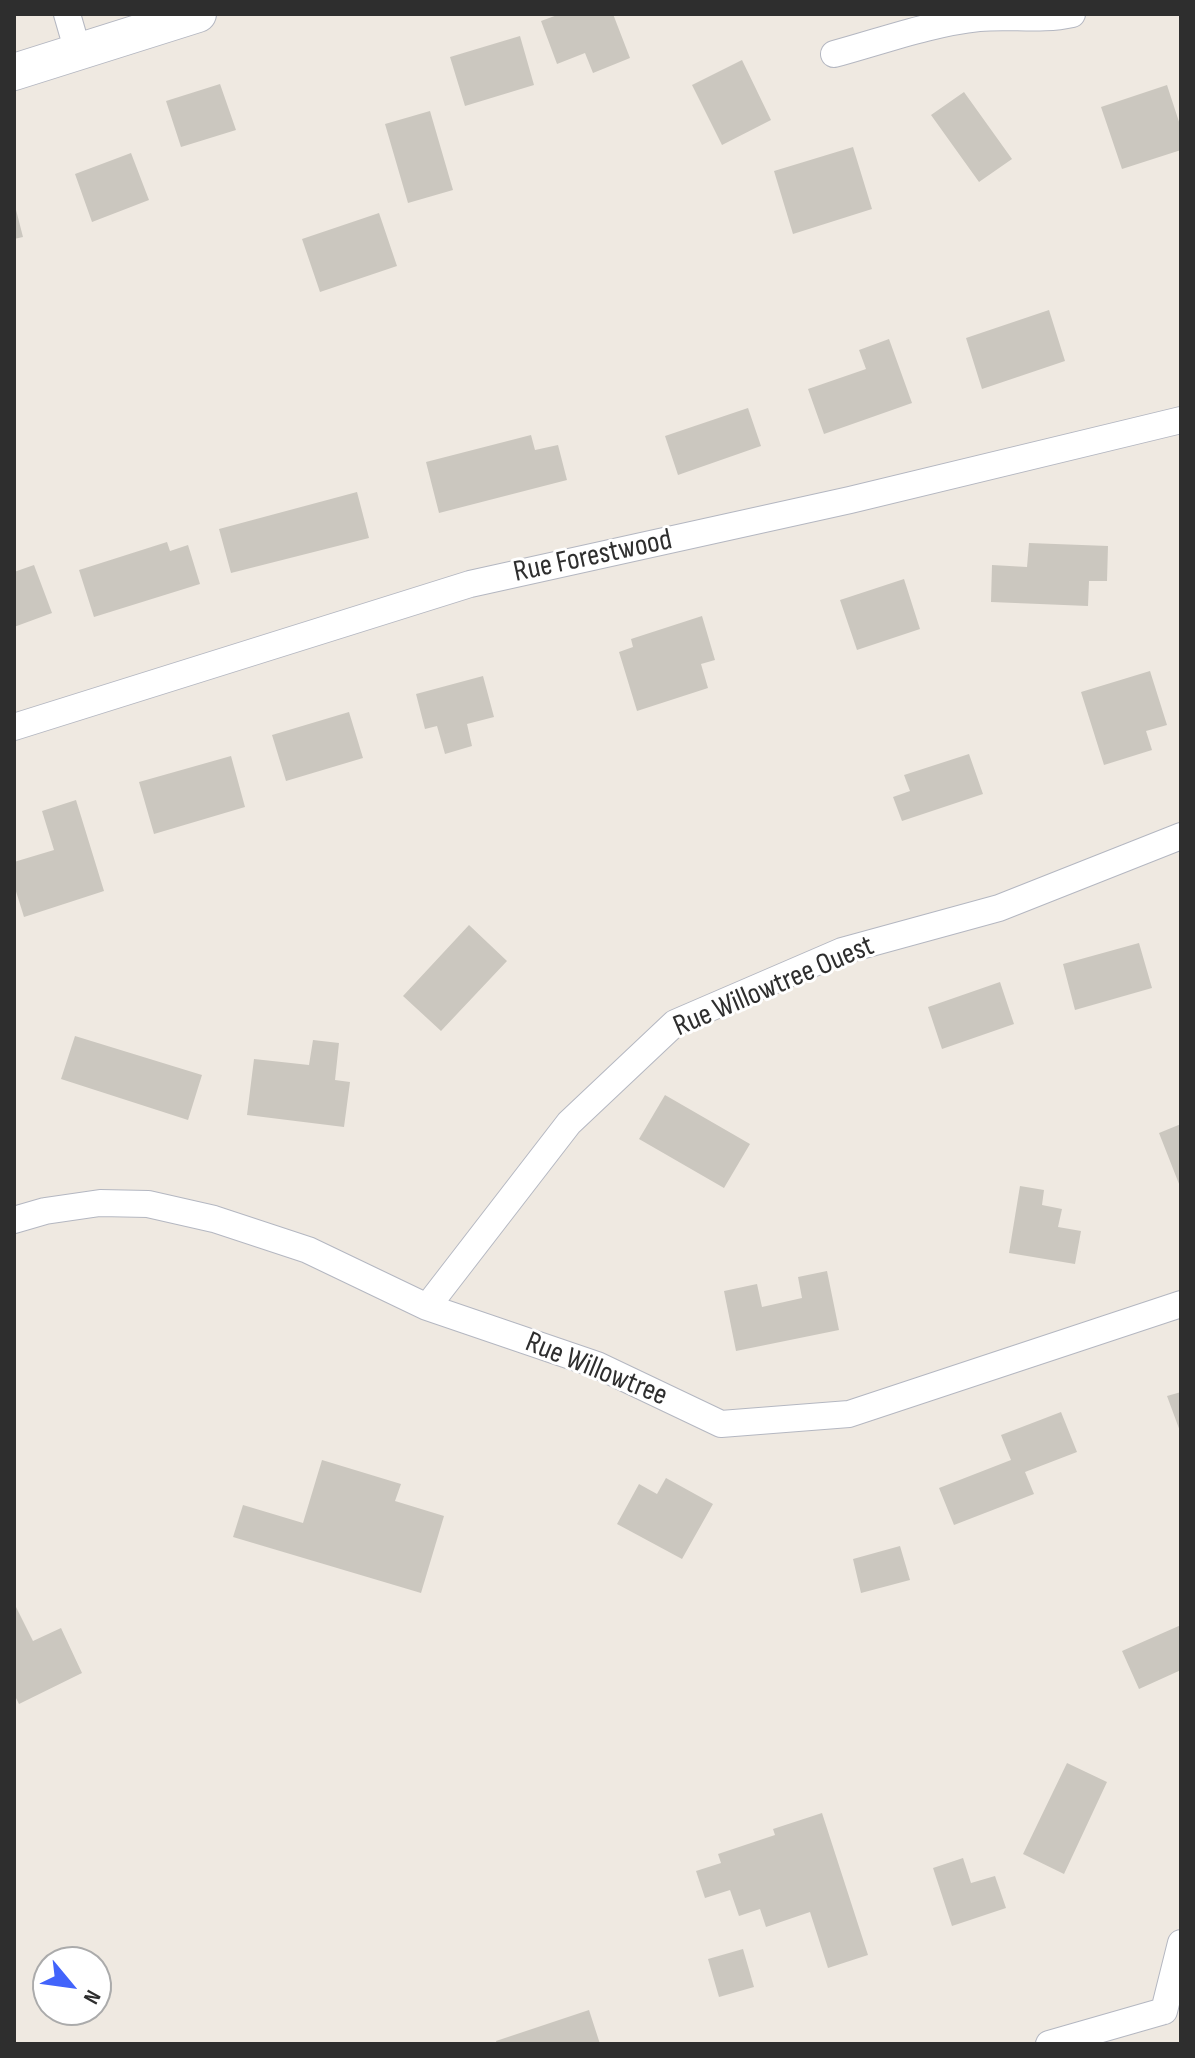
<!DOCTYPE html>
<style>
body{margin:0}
#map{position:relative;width:1195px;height:2058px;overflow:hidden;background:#efe9e1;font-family:"Sofia Sans Condensed",sans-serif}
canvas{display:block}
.frame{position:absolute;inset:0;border:16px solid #2e2e2e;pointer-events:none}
.north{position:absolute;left:32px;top:1946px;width:80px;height:80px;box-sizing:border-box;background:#fff;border:2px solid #ababab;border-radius:50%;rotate:119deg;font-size:22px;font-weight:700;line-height:32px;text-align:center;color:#2e2e2e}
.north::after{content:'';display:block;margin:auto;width:28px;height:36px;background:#4264fb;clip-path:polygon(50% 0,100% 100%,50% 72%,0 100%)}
</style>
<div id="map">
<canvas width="1195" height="2058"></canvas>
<div class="frame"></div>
<div class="north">N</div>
</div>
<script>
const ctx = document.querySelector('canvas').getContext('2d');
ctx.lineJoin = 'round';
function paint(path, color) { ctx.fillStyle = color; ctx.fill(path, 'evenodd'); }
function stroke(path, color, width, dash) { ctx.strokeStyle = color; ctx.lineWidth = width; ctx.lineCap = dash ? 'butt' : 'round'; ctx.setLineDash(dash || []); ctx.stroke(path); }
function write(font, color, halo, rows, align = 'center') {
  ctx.font = font + ' "Sofia Sans Condensed",sans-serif'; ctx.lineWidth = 6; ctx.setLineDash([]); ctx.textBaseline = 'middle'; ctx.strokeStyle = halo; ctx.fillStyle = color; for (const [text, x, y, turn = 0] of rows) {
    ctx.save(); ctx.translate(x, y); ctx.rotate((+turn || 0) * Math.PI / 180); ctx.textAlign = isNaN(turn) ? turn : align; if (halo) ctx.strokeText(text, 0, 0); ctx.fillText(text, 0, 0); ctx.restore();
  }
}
const building = new Path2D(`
 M560,14H613L630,58L593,73L585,53L557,64L541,21Z
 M520,36L534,85L465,106L450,57Z
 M742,60L771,120L722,145L692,85Z
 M220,84L236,130L181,147L166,101Z
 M1167,85L1181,128V150L1122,169L1101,107Z
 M964,92L1012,159L979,182L931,115Z
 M430,111L453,190L408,203L385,124Z
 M853,147L872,209L793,234L774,171Z
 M131,153L149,200L92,222L75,174Z
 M14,202L23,237L14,239Z
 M379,213L397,266L320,292L302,239Z
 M1049,310L1065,361L982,389L966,338Z
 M889,339L912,403L824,434L808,389L866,369L859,350Z
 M748,408L761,446L678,475L665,436Z
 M531,435L535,450L558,445L567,480L439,513L426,462Z
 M357,492L369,538L231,573L219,529Z
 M167,542L170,551L188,545L200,584L94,617L79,570Z
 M1029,543L1108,546L1107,581H1089L1088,606L991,602L992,565L1027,567Z
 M34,565L52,613L14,627V572Z
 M904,579L920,629L857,650L840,600Z
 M702,616L715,660L701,664L708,688L637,711L619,652L633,647L631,639Z
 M1150,671L1167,725L1146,731L1152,750L1104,765L1081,692Z
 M483,676L494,717L467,724L472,746L445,754L437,726L425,729L416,694Z
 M349,712L363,758L286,781L272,735Z
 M969,754L983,794L902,821L893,797L910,791L904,775Z
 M231,756L245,807L154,834L139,782Z
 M76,800L104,891L24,917L14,885V862L54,850L42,811Z
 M469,925L507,961L441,1031L403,996Z
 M1139,943L1152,988L1075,1010L1063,964Z
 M1000,982L1014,1024L942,1049L928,1007Z
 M75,1036L202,1075L188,1120L61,1079Z
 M313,1040L339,1043L335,1080L350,1082L344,1127L247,1115L254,1059L309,1065Z
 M665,1095L750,1144L724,1188L639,1139Z
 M1181,1124V1189L1159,1133Z
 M1020,1186L1044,1190L1042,1205L1062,1209L1058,1227L1081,1231L1075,1264L1009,1253Z
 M827,1271L839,1330L736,1351L724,1291L757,1284L762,1307L802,1298L798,1277Z
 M1181,1392V1434L1167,1396Z
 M1061,1412L1077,1452L1025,1472L1034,1494L954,1525L939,1488L1011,1460L1001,1435Z
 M322,1460L401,1484L395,1501L444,1516L421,1593L233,1537L243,1505L303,1523Z
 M666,1478L713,1504L682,1559L617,1524L639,1484L657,1494Z
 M900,1546L910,1580L861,1593L853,1559Z
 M14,1603L33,1641L61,1628L82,1673L19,1704L14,1694Z
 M1181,1625V1670L1139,1689L1122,1651Z
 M1067,1763L1107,1782L1064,1874L1023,1854Z
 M822,1813L868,1955L828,1968L810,1912L766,1927L760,1909L739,1916L730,1890L705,1898L696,1871L721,1863L718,1854L775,1835L773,1829Z
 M963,1858L971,1883L995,1876L1006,1908L952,1926L933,1868Z
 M743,1949L754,1987L719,1997L708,1959Z
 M589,2010L600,2044H497L496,2041Z`);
const street = new Path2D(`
 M67,14L78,52
 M834,54C882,41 931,23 979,18C1011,15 1041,21 1072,14
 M14,727L470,584L850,500L1181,420
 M14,1220L45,1211L100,1203L148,1204L214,1219L308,1250L427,1307L597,1365L721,1424L849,1414L1181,1304
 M427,1307L569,1123L675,1023L842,951L999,908L1181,836
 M1164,2011L1181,1943
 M1049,2044L1164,2011`);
const secondary = new Path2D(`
 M14,72L198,14`);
const streetNames = [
 ["Rue Forestwood",593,557,-12],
 ["Rue Willowtree Ouest",774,987,-23],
 ["Rue Willowtree",596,1370,22]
];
paint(building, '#cbc7bf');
stroke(street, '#b4b7c1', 28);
stroke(secondary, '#b4b7c1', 38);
stroke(street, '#fff', 26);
stroke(secondary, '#fff', 36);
write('30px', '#2e2e2e', '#fff', streetNames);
</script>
